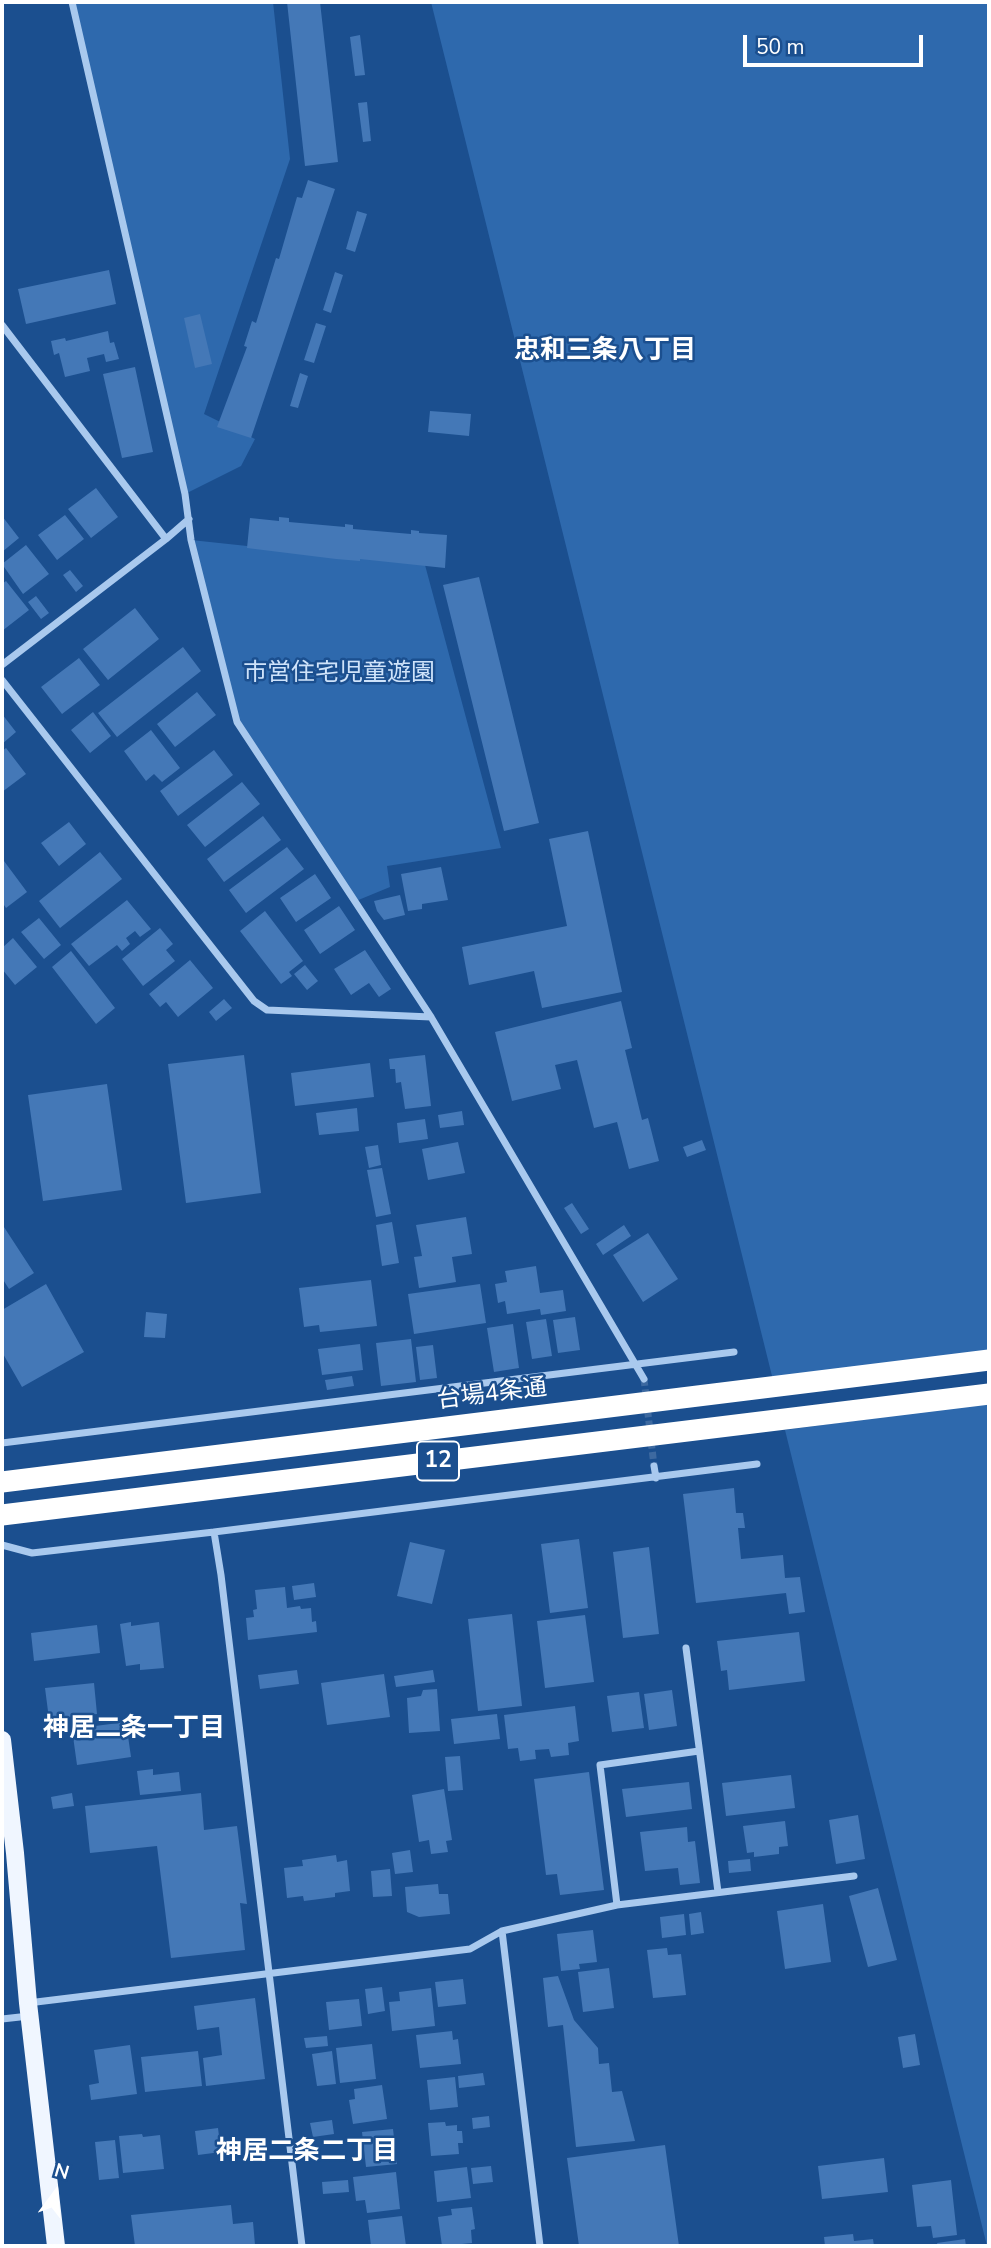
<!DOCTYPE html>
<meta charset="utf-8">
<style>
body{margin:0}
#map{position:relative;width:991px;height:2248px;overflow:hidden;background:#1b4f8f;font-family:"Nunito Sans",sans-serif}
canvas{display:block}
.frame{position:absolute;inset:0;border:4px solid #fff;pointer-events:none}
.north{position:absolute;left:21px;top:2157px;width:70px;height:70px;-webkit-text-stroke:5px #1b4f8f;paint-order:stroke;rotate:16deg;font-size:19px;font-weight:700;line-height:28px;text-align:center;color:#fff}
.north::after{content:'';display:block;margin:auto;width:24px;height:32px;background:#fff;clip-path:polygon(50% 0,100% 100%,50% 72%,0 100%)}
.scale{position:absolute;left:743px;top:35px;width:180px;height:32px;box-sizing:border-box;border:4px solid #fff;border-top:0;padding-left:9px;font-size:21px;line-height:24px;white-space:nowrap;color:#fff;-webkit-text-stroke:5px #1b4f8f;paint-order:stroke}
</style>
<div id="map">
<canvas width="991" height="2248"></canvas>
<div class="frame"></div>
<div class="north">N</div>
<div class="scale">50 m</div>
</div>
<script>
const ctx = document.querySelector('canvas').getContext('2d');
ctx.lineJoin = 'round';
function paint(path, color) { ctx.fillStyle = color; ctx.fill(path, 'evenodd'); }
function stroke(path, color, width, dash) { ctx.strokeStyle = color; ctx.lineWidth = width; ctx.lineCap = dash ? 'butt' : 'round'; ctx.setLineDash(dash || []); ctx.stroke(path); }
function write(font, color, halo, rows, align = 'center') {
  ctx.font = font + ' "Nunito Sans","Noto Sans JP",sans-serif'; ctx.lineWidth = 5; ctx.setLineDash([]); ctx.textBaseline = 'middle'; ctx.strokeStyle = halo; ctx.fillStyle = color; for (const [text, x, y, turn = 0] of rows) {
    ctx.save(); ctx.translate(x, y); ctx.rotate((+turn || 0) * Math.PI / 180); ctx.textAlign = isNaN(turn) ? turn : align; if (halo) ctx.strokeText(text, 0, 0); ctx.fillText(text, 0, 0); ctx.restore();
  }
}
const green = new Path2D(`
 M72,2H273L290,159L204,414L255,439L241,466L185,494Z
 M431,2H989V1352L773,1380Z
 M191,540L425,565L501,848L387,866L390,887L356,901L237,722Z
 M989,1403V2246H987L785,1430Z`);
const building = new Path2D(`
 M287,2H320L338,162L305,166Z
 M360,35L365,75L355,76L350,37Z
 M367,102L371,141L363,142L358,103Z
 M308,180L335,189L251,438L217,427L247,347L244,346L252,321L256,323L276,258L279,259L297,197L302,198Z
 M357,211L367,214L355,252L346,249Z
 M109,270L116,304L26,324L18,289Z
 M335,272L343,275L331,313L323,310Z
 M200,314L212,364L195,368L184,318Z
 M316,323L326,326L314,363L304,360Z
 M108,331L110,343L114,342L119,359L106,362L104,354L87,358L90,371L65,377L59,353L54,355L51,341L65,338L66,341Z
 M135,367L153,452L122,458L103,374Z
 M300,373L308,376L298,408L290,406Z
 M430,411L471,414L469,436L428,432Z
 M96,488L118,517L91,538L68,509Z
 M65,515L84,539L57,560L38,535Z
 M2,516L19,538L2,552Z
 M279,517L289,518V522L345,527V524L353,525V529L411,534V530L419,531V533L447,535L445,568L360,559V561L336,559L247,548L250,518L279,521Z
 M26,545L49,574L23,594L2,564Z
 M70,570L83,586L76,592L63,575Z
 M479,577L539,823L504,831L443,585Z
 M6,581L29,610L2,631V584Z
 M36,596L49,613L41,619L28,602Z
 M135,608L159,639L108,680L83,649Z
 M183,647L201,671L117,737L98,713Z
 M79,658L100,685L62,714L41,687Z
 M197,692L216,715L175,747L157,724Z
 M93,712L111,736L90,753L71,730Z
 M2,714L16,732L2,744Z
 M151,730L180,768L162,782L154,774L146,781L124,751Z
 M6,748L26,774L2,792V751Z
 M214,750L233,775L178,816L160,791Z
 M242,782L260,804L205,847L187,825Z
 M263,816L281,840L224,882L207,859Z
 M69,822L86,844L59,866L41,843Z
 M588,831L622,992L542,1008L534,971L469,985L462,947L567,926L549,839Z
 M287,847L304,869L246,913L229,890Z
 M100,852L122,879L60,928L39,901Z
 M4,861L27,892L6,908L2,902V863Z
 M441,867L448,900L422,904V909L408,911L401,874Z
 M315,874L331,898L296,922L280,898Z
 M400,895L405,915L384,920L377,911L374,901Z
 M127,900L151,929L140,937L135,931L126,938L130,944L122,951L117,945L89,966L71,944Z
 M339,906L355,930L320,954L304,930Z
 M265,911L303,961L289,972L292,976L281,984L240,931Z
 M39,918L61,945L44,959L21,932Z
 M160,928L173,944L166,950L175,961L143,986L122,959Z
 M13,938L37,967L15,985L2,969V948Z
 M365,950L391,989L379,997L369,983L351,995L334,969Z
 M71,951L115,1008L96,1024L52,967Z
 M190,960L213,988L178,1017L166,1002L160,1007L149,994Z
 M305,965L318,981L307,990L294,974Z
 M224,999L232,1008L216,1021L209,1012Z
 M621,1001L632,1048L625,1050L642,1120L648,1118L659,1161L629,1169L617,1122L594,1128L577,1060L555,1065L561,1089L512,1101L495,1032Z
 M244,1055L261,1193L186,1203L168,1064Z
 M425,1055L431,1106L405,1109L401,1082L396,1083L395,1069H390L389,1059Z
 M370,1063L374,1097L295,1106L291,1073Z
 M107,1084L122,1190L43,1201L28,1095Z
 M357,1108L359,1131L319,1135L316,1113Z
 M462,1111L464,1125L440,1128L438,1115Z
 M425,1119L428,1139L399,1143L397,1123Z
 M702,1140L706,1150L687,1157L683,1147Z
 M458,1142L465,1173L428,1180L422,1149Z
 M378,1145L381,1165L369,1168L365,1147Z
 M382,1168L391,1214L376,1217L367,1170Z
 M572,1203L589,1229L581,1234L564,1208Z
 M466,1217L472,1254L452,1257L456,1282L419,1288L414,1257L422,1256L416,1225Z
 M392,1222L399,1263L382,1266L376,1225Z
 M2,1224L34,1273L9,1289L2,1278Z
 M624,1225L631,1236L603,1255L596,1244Z
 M648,1233L678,1279L643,1302L613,1255Z
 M536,1266L540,1293L563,1290L566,1311L541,1315L540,1309L507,1314L505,1301L498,1303L495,1284L507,1282L505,1271Z
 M371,1280L377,1326L320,1332L319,1325L304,1327L299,1288Z
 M46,1284L84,1352L22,1387L2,1352V1310Z
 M480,1284L486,1323L414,1334L408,1294Z
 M146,1312L167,1314L165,1338L144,1337Z
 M575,1317L580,1350L558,1353L553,1320Z
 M546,1319L552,1356L532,1359L526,1322Z
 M513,1324L519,1368L494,1372L487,1328Z
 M411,1339L416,1382L381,1386L376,1343Z
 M360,1344L363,1370L322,1375L318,1349Z
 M433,1345L437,1378L420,1380L416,1347Z
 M352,1376L354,1386L327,1390L325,1380Z
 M734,1488L736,1513H743L745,1528H738L741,1559L783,1555L785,1578L800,1577L805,1612L789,1614L786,1593L696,1603L683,1494Z
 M579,1539L588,1608L550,1613L541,1544Z
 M410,1542L445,1550L432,1604L397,1596Z
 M649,1547L659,1634L623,1638L613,1552Z
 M314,1583L316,1597L294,1600L292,1586Z
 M285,1587L287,1608L300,1606L301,1609L311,1608L312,1622L316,1621L317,1632L248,1640L246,1618L254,1617L253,1610L257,1609L255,1590Z
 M512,1614L522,1706L478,1711L468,1619Z
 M585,1615L594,1682L545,1688L537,1621Z
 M131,1622V1626L159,1622L164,1668L140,1670V1664L126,1666L120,1624Z
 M97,1625L100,1653L34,1661L31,1633Z
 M799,1632L805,1681L729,1690L727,1670L721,1671L717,1641Z
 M297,1670L299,1684L260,1689L258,1675Z
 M433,1670L435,1682L396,1687L394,1676Z
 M384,1674L390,1717L327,1725L321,1683Z
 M94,1683L97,1714L49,1719L45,1688Z
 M437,1689L440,1731L409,1733L407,1698L421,1696L423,1690Z
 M672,1690L677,1726L649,1730L644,1694Z
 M639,1692L644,1728L612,1732L607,1696Z
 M575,1706L579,1741L568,1743L569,1755L551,1757L549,1749L535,1750L536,1759L520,1761L518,1748L508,1749L504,1715Z
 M497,1714L500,1739L454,1744L451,1719Z
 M126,1722L131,1757L77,1765L72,1729Z
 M460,1756L463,1790L448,1791L445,1757Z
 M153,1769V1775L179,1772L181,1791L140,1795L137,1771Z
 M589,1772L604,1890L560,1895L557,1874L546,1875L534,1779Z
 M791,1775L795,1808L726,1816L722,1783Z
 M689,1782L692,1809L626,1817L622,1789Z
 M444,1789L452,1840L446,1841L448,1852L431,1854L429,1840L419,1842L412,1795Z
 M72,1793L74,1806L53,1809L51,1797Z
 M201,1793L204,1830L237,1826L247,1904L240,1903L245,1950L171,1958L157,1846L90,1853L85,1806Z
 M858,1815L865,1859L836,1864L829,1820Z
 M785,1821L788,1846L779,1847V1854L754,1857V1852L747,1853L743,1826Z
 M687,1827L688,1842L695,1841L700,1883L680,1885L678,1868L645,1871L640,1832Z
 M410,1850L413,1872L395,1874L392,1853Z
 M336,1855L337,1862L347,1860L350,1891L335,1893V1897L304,1901L303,1896L287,1898L284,1868L303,1866L302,1860Z
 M750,1859L751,1871L729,1873L728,1861Z
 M390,1869L392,1896L373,1897L371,1871Z
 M438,1884L439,1894H448L450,1914L419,1917L407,1912L405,1887Z
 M878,1888L897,1960L868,1967L849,1896Z
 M823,1904L831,1962L785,1969L777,1911Z
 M701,1912L704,1933L691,1935L689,1914Z
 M684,1914L686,1935L662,1938L660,1917Z
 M593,1930L597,1962L579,1964L580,1969L561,1971L557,1934Z
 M667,1948L668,1955L681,1954L686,1995L653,1998L647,1950Z
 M609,1968L614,2008L583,2012L578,1972Z
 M558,1976L574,2020L598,2048L599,2064L609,2063L612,2092L622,2091L635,2141L576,2147L563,2025L548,2027L543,1978Z
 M463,1979L466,2004L438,2007L435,1982Z
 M382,1987L385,2011L368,2014L365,1989Z
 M431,1988L435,2026L392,2031L389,2002L400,2001L399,1992Z
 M255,1998L265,2079L206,2086L203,2058L222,2055L219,2027L197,2030L194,2006Z
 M359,1999L362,2026L329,2030L326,2002Z
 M452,2031L453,2040L458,2039L461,2064L420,2068L416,2035Z
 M915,2034L920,2065L903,2068L898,2037Z
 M327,2036L328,2046L306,2048L304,2038Z
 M372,2044L376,2079L340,2083L336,2048Z
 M130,2045L137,2094L91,2100L89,2085L99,2083L94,2050Z
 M198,2051L202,2086L145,2092L141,2057Z
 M332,2051L336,2084L317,2086L312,2054Z
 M483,2073L485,2085L459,2088L458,2076Z
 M455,2077L458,2107L430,2110L427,2080Z
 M382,2085L387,2119L353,2124L349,2100L355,2099L354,2089Z
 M489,2116L490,2127L473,2129L472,2118Z
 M332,2120L334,2134L313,2137L310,2123Z
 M445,2122L446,2126L457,2125V2131H462L463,2143H458L459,2154L431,2156L428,2123Z
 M218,2128L221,2152L198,2155L195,2131Z
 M393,2129L397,2164L366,2167L362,2132Z
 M142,2134L143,2137L160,2135L164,2169L123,2173L119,2136Z
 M115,2140L119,2178L99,2180L95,2142Z
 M665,2145L679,2246H579L567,2158Z
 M884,2158L888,2192L822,2199L818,2166Z
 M491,2166L493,2182L473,2184L471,2168Z
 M467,2167L471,2198L437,2202L434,2171Z
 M396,2172L400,2209L367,2213L365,2200L356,2201L353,2177Z
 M348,2180L349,2192L323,2194L322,2182Z
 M951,2180L957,2235L933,2238L931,2226L917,2227L912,2185Z
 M231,2205L233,2224L253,2222L255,2245L135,2246L131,2215Z
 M472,2207L475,2229L471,2230L472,2243L442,2246L438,2217L452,2215L451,2209Z
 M402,2216L406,2246H371L368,2220Z
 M853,2234L854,2241L873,2239L874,2246H825L824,2237Z
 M965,2239L966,2246H938L937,2243Z`);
const streetTunnel = new Path2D(`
 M644,1379L654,1466`);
const street = new Path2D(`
 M72,2L185,494L191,540L237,722L431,1017L644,1379
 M2,325L166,539
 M2,665L166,539L189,519
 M2,680L254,1001L267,1010L431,1017
 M2,1443L734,1352
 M654,1466L656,1478
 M214,1532L221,1575L302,2246
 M2,1545L32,1553L214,1532L757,1464
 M686,1648L718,1892
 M617,1905L600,1765L699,1751
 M502,1931L540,2246
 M28,2003L470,1949L502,1931L617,1905L854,1876
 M2,2019L29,2016`);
const primary = new Path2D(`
 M2,1740L15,1853L28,2003L56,2246`);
const highway = new Path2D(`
 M2,1482L989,1360
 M2,1515L989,1394`);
const shields = [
 [438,1461,42]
];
const shieldNames = [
 ["12",438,1461]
];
const parkNames = [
 ["市営住宅児童遊園",339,674]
];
const streetNames = [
 ["台場4条通",492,1395,-7]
];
const neighbourhoodNames = [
 ["忠和三条八丁目",605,352],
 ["神居二条一丁目",134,1730],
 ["神居二条二丁目",307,2153]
];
paint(green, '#2e69ad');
paint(building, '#4478b7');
stroke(streetTunnel, '#3d69a0', 7, [7, 3.5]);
stroke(street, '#a9c9ee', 7);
stroke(primary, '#f0f6ff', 18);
stroke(highway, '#fff', 21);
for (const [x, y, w] of shields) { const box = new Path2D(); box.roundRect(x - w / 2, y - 19.5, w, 39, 5); ctx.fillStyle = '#1b4f8f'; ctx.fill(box); stroke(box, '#fff', 2); }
write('bold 23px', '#fff', null, shieldNames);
write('24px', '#cfe3fa', '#1b4f8f', parkNames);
write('24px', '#fff', '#1b4f8f', streetNames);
write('bold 26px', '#fff', '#1b4f8f', neighbourhoodNames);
</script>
